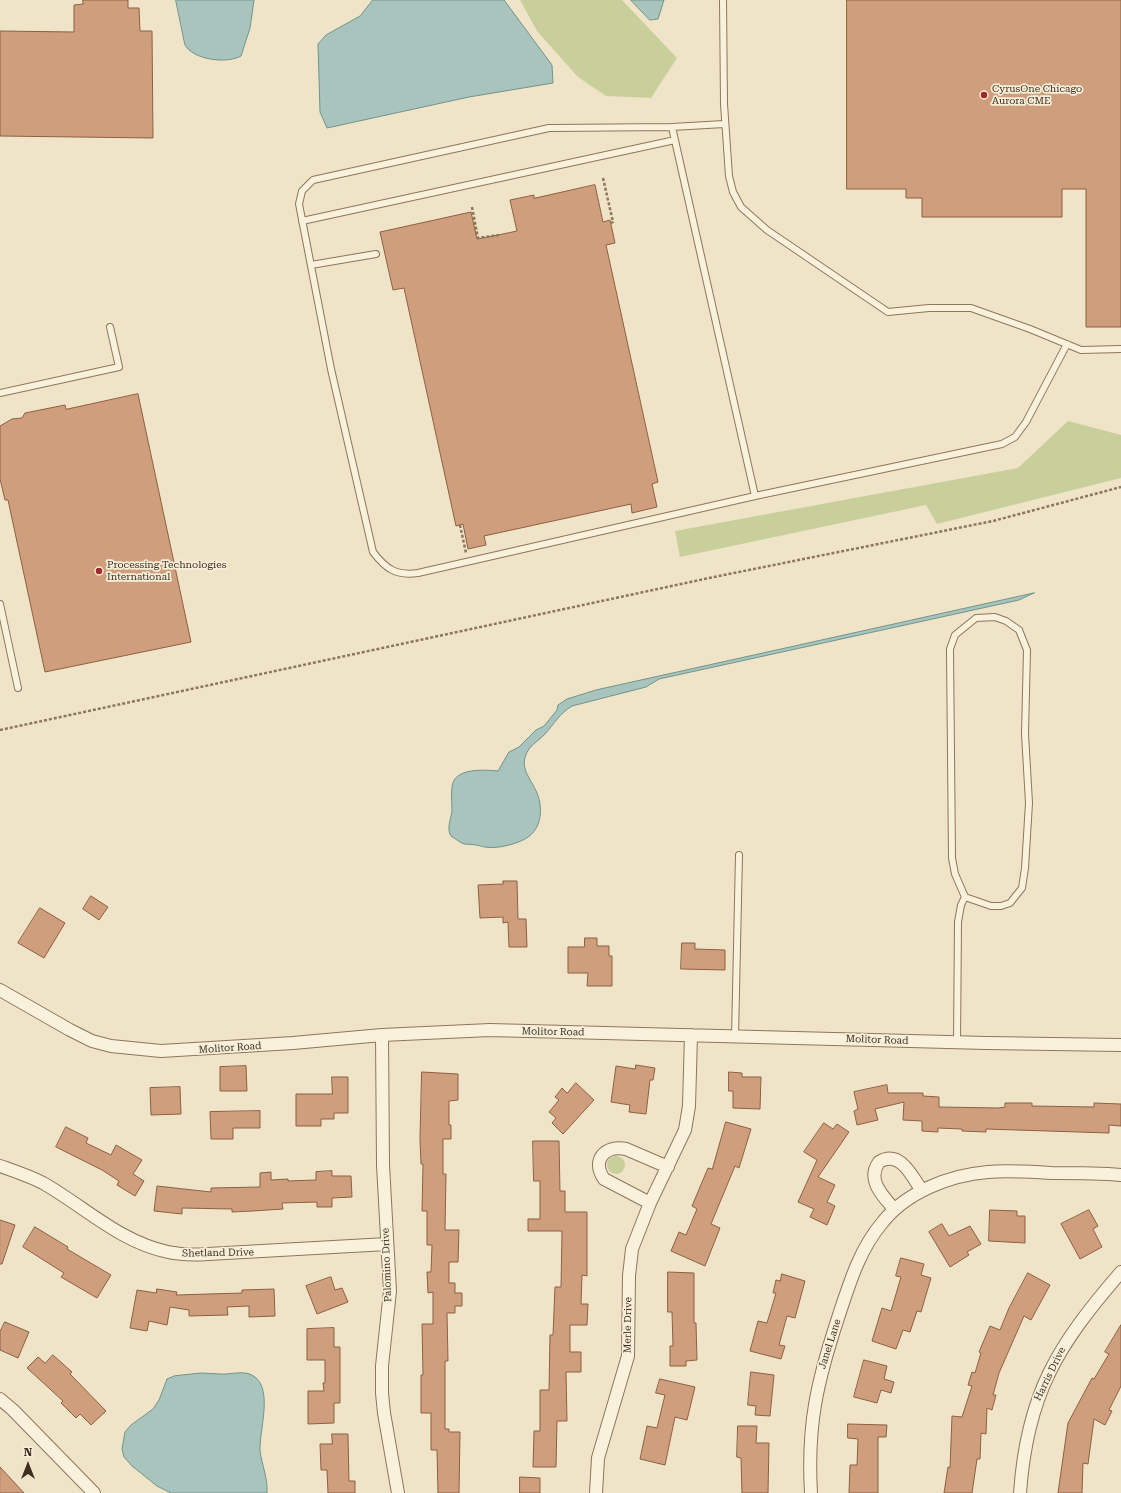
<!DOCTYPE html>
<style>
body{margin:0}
#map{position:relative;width:1121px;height:1493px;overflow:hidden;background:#f0e4c8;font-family:"Roboto Serif",serif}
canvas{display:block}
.north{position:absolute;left:8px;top:1445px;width:40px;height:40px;-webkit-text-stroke:3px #f7eed8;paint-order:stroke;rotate:0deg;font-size:11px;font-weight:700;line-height:16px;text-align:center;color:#3d2e20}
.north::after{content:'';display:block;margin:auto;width:14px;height:18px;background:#3d2e20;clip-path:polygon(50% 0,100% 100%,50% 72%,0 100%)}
</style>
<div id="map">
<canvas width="1121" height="1493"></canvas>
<div class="north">N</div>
</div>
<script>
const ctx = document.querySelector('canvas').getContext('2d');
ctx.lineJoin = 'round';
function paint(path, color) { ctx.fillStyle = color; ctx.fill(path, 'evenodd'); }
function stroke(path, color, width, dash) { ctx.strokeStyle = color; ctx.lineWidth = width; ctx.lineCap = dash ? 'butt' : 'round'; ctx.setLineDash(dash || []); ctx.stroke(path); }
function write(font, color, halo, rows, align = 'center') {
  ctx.font = font + ' "Roboto Serif",serif'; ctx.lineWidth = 3.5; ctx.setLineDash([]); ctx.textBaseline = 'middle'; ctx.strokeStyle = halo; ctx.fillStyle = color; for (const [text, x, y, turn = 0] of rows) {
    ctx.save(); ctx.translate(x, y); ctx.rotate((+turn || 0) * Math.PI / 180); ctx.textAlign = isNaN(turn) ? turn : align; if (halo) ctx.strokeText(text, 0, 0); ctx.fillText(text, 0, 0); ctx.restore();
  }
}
const green = new Path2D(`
 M520,0H622L677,58L651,98L606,96L578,77L537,31Z
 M1068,421L1121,435V478L937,524L926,505L680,557L675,531L1018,468Z
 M607 1165a9 9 0 1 1 18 0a9 9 0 1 1-18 0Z`);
const water = new Path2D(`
 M176,0H254L250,28L241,56C227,64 193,60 185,45Z
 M373,0H504L552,65L553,83L469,97L327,128L320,112L318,44L326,35L360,16Z
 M631,0H664L658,19L650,20Z
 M1034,593L1019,600L659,679L646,687L572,706C560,713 554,724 545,734C541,739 533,743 529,749C517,767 531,778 537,793C544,810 541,832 523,840C513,845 496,849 485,847C482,847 479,845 476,845C463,843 467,847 454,838C452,837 451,837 450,834C447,828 451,818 452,811C452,803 451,795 452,787C454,767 484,770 498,771L509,752L519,747L536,730L544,726L557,710L558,705L567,699L596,690Z
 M201,1373C207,1373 214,1374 220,1374C231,1375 245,1369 255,1377C273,1391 259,1431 260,1451C262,1465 268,1479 267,1493H171L157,1486L132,1466L124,1457L122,1449L125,1432L131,1425L153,1409L159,1400L167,1379L174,1376Z`);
const building = new Path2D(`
 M83,0H128V8H139L140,31H152L153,138L0,136V31L74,32V5L83,4Z
 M847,0H1121V327H1086V189H1062V217H922V198H906V189H847Z
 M595,185L603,222L610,220L615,243L606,245L658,482L652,484L657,507L632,513L631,504L484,536L486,545L468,549L463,524L456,526L404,288L393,290L380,232L471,212L477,239L498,235L517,231L510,200L534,195V198Z
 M138,394L191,642L45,672L8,500H5L0,479V426L12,419L22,418L25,413L65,405L66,409Z
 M503,881H517L518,919H526L527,947H509L508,922L503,923V917L480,918L478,885L503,884Z
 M91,896L108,907L99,920L83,909Z
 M40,908L65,923L44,958L18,943Z
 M585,938H597V946H609V956H612V986H587L588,973H568V947H584Z
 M682,943H695V949L725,950V970L681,969Z
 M636,1065L655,1068L653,1080H650L646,1114L629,1112L630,1105L611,1102L616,1066L635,1069Z
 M246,1066L247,1091H220V1067Z
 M422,1072L458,1074V1100L449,1101V1125H451V1139H443V1174H446L445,1230H459L458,1262H449V1283H455V1293H462V1306H455V1313H447L448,1361H445V1429H449V1432H460L459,1493H438L437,1450H431V1413H421V1375H423L422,1324H433V1292L428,1293L427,1272H431L432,1245H427V1211H422L423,1164H421L420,1139Z
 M729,1072L742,1073V1077H761L760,1109L733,1108V1091H729Z
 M332,1077H348V1113H334V1119H321V1126H296V1094H332Z
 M576,1083L594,1100L563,1134L552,1123L556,1118L549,1112L559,1100L555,1097L562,1088L567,1093Z
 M887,1085L888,1093H923V1096L939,1097V1107L998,1108L1005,1107V1103H1032V1106L1094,1107V1103L1121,1104V1126L1109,1125V1133L986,1129V1132L962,1131V1129L938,1128V1132L922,1131V1121L903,1120L904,1102L875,1109L878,1120L857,1125L854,1111L858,1109L854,1092Z
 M180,1087L181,1114L151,1115L150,1088Z
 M260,1111V1128H233V1139H211L210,1112Z
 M726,1122L751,1129L739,1168L735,1166L711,1224L720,1228L705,1266L671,1251L679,1232L686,1235L697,1209L692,1206L708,1168L712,1169Z
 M824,1123L833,1129L837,1124L849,1132L818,1177L835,1185L827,1202L835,1206L827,1225L810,1217L814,1209L798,1202L817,1160L804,1152Z
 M66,1127L88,1138L86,1143L111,1155L116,1145L142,1160L133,1174L144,1181L135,1196L117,1185L119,1181L102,1170L56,1147Z
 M533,1141H559L560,1191H565V1212H587V1276L582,1275L581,1304H588L587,1325H570V1352H581V1372H566L567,1421H557L556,1467H533L534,1431H540V1390H549L550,1335H553L555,1287H561L562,1231H528V1219H540V1181H534Z
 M332,1171V1176H351L352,1197L332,1198V1207H317V1202L282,1203L283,1209L252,1211L232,1212V1209L182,1208V1214L154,1211L157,1186L211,1192V1188L260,1187V1173L271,1172V1180L288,1179V1181L316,1180V1172Z
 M990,1210L1017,1211V1216H1025V1243L989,1241Z
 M1089,1210L1098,1226L1093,1229L1102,1247L1080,1259L1061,1224Z
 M0,1220L15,1225L2,1264H0Z
 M942,1224L949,1236L970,1226L981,1244L967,1252L969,1255L950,1267L929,1232Z
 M35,1227L68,1247L67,1249L111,1275L97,1298L61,1277L64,1273L23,1247Z
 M901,1258L924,1264L921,1275L931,1278L921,1312L917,1311L910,1332L903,1330L896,1349L872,1341L882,1308L891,1311L901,1277L896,1276Z
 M668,1272L694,1273V1323H696L697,1360L686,1361V1366H670V1346H673L672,1312H668Z
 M1028,1273L1050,1285L1031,1320L1024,1316L999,1373L993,1395H996L992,1410L987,1408L986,1434L981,1433L980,1459H977L972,1493H944L948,1467L950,1468L952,1416L962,1417L972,1386L968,1385L972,1372L975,1373L981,1353L979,1352L990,1326L1000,1330L1009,1308Z
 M782,1274L805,1281L795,1318L787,1316L779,1345L785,1346L781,1359L750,1351L758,1321L767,1323L776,1293H773L776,1280L780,1281Z
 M331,1277L335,1290L342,1288L348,1302L317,1314L306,1286Z
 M157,1289L177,1292L176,1295L242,1293V1290L274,1289L275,1316L249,1317V1306L227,1307L228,1315L189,1316V1310L170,1307L167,1325L149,1321L147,1331L130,1328L137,1290L156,1293Z
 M5,1322L29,1332L18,1358L0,1350V1332Z
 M1121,1325V1386L1109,1410L1112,1411L1105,1425L1094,1419L1088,1464L1083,1463L1082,1493H1058L1068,1423L1092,1378L1094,1379L1109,1354L1105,1352Z
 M334,1328V1347H340V1403H334V1423L308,1424V1391H324L323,1383H325V1360H307V1329Z
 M53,1355L72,1372L70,1374L106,1411L91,1425L80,1414L76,1418L61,1403L63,1401L27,1368L38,1357L45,1363Z
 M864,1360L887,1366L884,1379L894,1382L891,1393L881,1390L877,1403L854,1397Z
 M751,1372L774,1375L770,1416L755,1415L756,1406L748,1405Z
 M660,1379L695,1387L687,1420L675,1417L665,1465L640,1459L647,1426L657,1428L665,1395L656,1393Z
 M848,1424L887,1425L886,1437H878V1493H849L850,1465H857L858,1439L848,1438Z
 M738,1426H757L756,1443H769L768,1493H742L741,1458L737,1457Z
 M332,1434H348L349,1481H355V1493H328L327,1470H321L320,1444H332Z
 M0,1467L24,1493H0Z
 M520,1477L540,1478V1493H520Z`);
const path = new Path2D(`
 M603,178L613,222L611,223
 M472,207L478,238L499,235
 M460,525L466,553
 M0,730L709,578L993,521L1121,487`);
const service = new Path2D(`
 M723,0L724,104L729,176L733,192L741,207L767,230L888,312L929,308H971L1030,329L1081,350L1121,349
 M724,124L672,127L549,128L313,180L302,191L299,204L331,369L373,552C386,569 396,576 418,573L755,496L1002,444L1015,437L1026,422L1067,344
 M672,127L755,496
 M302,221L675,140
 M311,265L376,254
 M0,393L119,367L110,327
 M0,604L18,688
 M735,1037L739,855
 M957,1043L958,922L961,905L965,897L955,874L952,858L950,649L955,635L976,618L995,617L1006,621L1019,630L1027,650L1025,734L1029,803L1025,868L1022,888L1010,903L1001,906H991L965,897`);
const minor = new Path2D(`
 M0,990L70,1030L92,1041L111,1046L161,1051L293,1043L382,1035L490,1030L986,1043L1121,1045
 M382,1035L383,1165L390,1291L382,1366V1393L384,1413L398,1493
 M0,1166C14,1171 29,1176 43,1183C85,1207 120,1242 168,1252C182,1255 195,1255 208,1254L387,1244
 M650,1203L604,1179C591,1160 605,1145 626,1149L668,1167
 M894,1209C883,1196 866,1180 879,1162C900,1149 912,1176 922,1191
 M0,1399L13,1410L94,1493
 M596,1493L598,1458L628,1356L629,1276L632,1249L650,1203L685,1130L689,1106L691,1035
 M811,1493C807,1425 817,1382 838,1318C849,1285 859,1250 882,1223C906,1192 950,1175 988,1172C1009,1170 1031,1172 1052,1173C1075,1173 1098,1173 1121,1175
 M1020,1493C1027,1394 1057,1346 1121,1272`);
const markers = [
 [984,95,4,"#9e2a2b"],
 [99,571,4,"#9e2a2b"]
];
const poiNames = [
 ["CyrusOne Chicago",992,89],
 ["Aurora CME",992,101],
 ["Processing Technologies",107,565],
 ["International",107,577]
];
const streetNames = [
 ["Molitor Road",553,1032,1],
 ["Molitor Road",877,1040,2],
 ["Molitor Road",230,1048,-4],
 ["Shetland Drive",218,1253,-1],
 ["Palomino Drive",387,1265,-92],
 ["Merle Drive",628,1325,-89],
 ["Janel Lane",830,1344,-72],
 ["Harris Drive",1050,1374,-64]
];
paint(green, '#c9cf9b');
paint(water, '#a9c4bc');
stroke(water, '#6f938a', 1);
paint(building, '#cf9f7d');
stroke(building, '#8d5f41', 1);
stroke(service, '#8d765c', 8);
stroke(minor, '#8d765c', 14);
stroke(path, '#8d765c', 2.5, [3, 2]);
stroke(service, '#faf1dc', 6);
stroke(minor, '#faf1dc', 12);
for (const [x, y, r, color] of markers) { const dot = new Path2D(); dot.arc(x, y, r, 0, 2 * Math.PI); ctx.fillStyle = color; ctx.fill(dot); stroke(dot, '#f7eed8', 1.5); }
write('10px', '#3d2e20', '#f7eed8', poiNames, 'left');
write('10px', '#3d2e20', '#f7eed8', streetNames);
</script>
